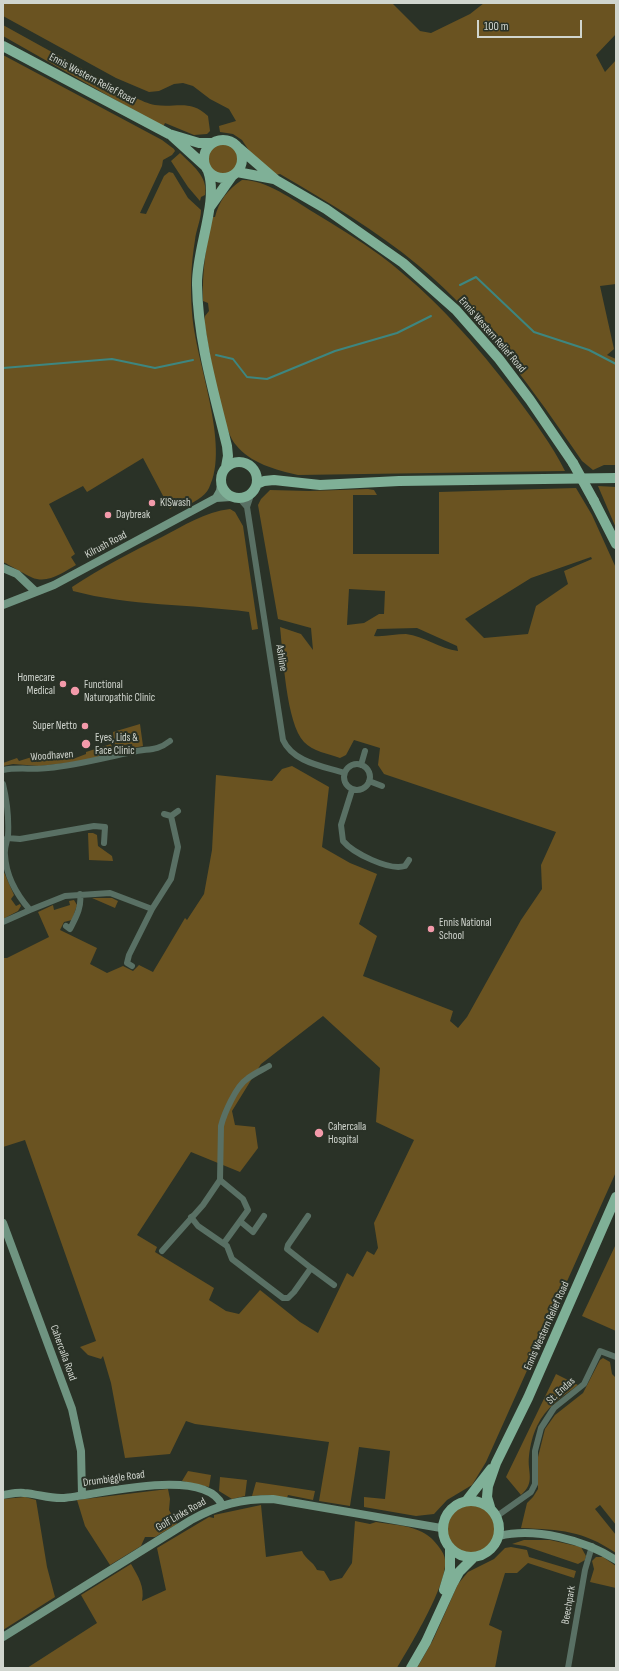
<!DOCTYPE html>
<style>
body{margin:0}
#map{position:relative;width:619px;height:1671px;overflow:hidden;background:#2a3227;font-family:"Sofia Sans Condensed",sans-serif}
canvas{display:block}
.frame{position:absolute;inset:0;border:4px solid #d0d5ce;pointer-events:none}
.scale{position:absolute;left:477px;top:20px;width:105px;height:18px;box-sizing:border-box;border:2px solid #d0d5ce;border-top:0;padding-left:5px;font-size:12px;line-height:14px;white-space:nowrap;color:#d0d5ce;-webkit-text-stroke:3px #2a3227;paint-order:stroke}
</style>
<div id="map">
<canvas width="619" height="1671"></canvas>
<div class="frame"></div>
<div class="scale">100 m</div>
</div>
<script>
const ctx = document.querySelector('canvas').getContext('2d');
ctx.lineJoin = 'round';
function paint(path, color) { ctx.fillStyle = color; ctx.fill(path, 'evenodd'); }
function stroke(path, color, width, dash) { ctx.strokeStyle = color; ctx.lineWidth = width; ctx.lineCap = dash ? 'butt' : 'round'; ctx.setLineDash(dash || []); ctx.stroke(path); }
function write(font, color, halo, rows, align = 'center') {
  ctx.font = font + ' "Sofia Sans Condensed",sans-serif'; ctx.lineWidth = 4; ctx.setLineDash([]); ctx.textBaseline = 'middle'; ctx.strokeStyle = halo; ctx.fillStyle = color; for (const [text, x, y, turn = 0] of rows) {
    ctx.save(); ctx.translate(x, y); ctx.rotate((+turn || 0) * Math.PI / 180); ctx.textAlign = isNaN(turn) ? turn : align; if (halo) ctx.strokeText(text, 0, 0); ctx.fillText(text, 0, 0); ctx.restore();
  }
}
const green = new Path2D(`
 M3,3H392L420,31L431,33L470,14L484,3H616V34L596,55L605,72L616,60V284L600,286L614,349L607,355L616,359V465H604L593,470L582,461C534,391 484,320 419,266C376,230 328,202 280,174L275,175L250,152L242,140L233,134L220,132L219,126L236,121L229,109L210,99L193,86L183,83L174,84L159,91L149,92L116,78L3,16Z
 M3,25L135,98C141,100 148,104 155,105C177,108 190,99 208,116L210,131L207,134L194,135L165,123L163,127L3,36Z
 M3,55L162,140L174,149L175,151L172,155L163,160L162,166L140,213L146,214L164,176L169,172L173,173L188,198L201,210C201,220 196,230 195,240C191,264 190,288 192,312C195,361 231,445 209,488C205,497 192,503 183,508L179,502L170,509L143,458L87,492L83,486L49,504L75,554L71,557L76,565C65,571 51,582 37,579C32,579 10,565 3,562Z
 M208 159a15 15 0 1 1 30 0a15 15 0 1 1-30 0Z
 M180,153C191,164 209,177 205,195L201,197L200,201L188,187L171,161Z
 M242,180C264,179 294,200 313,212C336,226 359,240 381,256C434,296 477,345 517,398C534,421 552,445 565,471L298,475C276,470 250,463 236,445C220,426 209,348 204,321L205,316L209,311L208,303L203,301C202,272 206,246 212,217H215C219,201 227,190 242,180Z
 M598,486L616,487V528Z
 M576,488L592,515L616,568V1172L486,1462L472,1485L447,1500L434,1514L416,1516L364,1507V1497L385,1499L390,1451L359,1447L350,1506L319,1501L329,1442L195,1424L186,1421L170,1454L125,1458L111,1383L103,1356L101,1359L88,1355L80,1347L96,1341L25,1140L3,1147V958H7L49,937L38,912L53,905L54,910L70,905L69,901L74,900L77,905L72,920L64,922L60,930L97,948L90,964L107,973L123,966L133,971L139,965L153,972L185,918L187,920L204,894L212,850L216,775L272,781L282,769L292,766L329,787L322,847L350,863L377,874L359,924L377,936L363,976L453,1011L450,1021L458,1028L467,1017L521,920L542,889L541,865L556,832L384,774L378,765L380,748L354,740L346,755L340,758C329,754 312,751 304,742C286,723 283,654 280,627L301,634L313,650L311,628L278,619L258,505L261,499L270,490L309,491L368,489L374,490L377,495H353V554H439V492ZM591,557L592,559L564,571L568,584L536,606L528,634L484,638L465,619L531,578ZM349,589L385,591L384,614H379L364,623L347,625ZM417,628L457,646L458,651C440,649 424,636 406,634C396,634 384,637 374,636L377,629ZM323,1016L380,1068L376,1122L414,1140L374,1223L378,1248L374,1255L367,1251L353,1277L347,1273L318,1333L300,1322L260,1290L239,1314L226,1311L209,1300L214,1288L155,1252L157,1247L137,1235L191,1152L240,1172L258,1148L255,1127L235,1125L232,1111L261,1064Z
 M230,509L235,512L243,526L258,629L252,630L249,612C191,604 129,606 73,591L72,587C101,568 131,552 162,537C183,526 205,512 230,509Z
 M140,724L143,746L133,748L132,744L124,745V750L77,762L39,766L13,764L3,766V763L17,758L19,761L35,756L37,762L71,755L73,759L86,754V752L111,744L113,750H115L113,732Z
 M88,833H93L97,835L98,846L112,856L113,861L89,860Z
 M3,870L14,895L11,899L16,906L20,904L21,906L18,911L3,919Z
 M92,898H112L118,901L115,908Z
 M616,1244V1331L582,1316Z
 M603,1358L610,1362L612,1374L616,1378V1525L600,1505L595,1509L616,1535V1553C582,1530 561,1530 521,1528L527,1503L533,1497L538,1489V1457L545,1429L555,1415L583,1393L600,1360Z
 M556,1374L578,1385C562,1397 546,1407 537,1426C533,1434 530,1446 529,1456C527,1472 536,1482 521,1495L506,1477Z
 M188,1471L211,1475L209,1487L182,1481Z
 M220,1477L247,1480L245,1496L232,1499L219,1491Z
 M256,1482L315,1491L313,1500L288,1495L287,1498L268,1495L252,1496Z
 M168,1489L170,1499L169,1510L177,1524L155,1537H145L141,1546L110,1565L85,1526L77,1500Z
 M25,1497L36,1500L47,1567L55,1597L3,1630V1499Z
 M446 1529a25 25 0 1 1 50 0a25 25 0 1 1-50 0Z
 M261,1505L266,1557L302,1551C305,1559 313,1561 317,1570L324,1571L330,1581L342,1578L352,1563L355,1521L370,1524L376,1522C393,1525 417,1525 431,1538C436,1543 445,1553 445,1560C448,1584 410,1646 397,1668H27L97,1623L81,1595L131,1564C138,1576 145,1587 142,1601L166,1590L157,1548L209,1517L214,1518V1515Z
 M524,1540H550L581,1547L586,1556L585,1560L578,1564L525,1546L512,1544Z
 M511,1547L527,1550L529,1557L576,1571L574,1578L528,1563L517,1573H505L489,1625L502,1631L495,1668H417L433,1640L458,1584L468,1572L494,1559L505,1548Z
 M596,1557H603L616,1566V1588L590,1582L594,1569L592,1561Z`);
const stream = new Path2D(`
 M460,285L476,277L534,332L589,350L616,364
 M216,355L233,359L247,377L267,379L335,351L397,333L431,316
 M3,368L112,359L155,368L193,360`);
const street = new Path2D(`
 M251,495L247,507L283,740C293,762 322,766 344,773
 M240,499L247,507
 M344 777a13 13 0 1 1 26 0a13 13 0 1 1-26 0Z
 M361,765L365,751
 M3,770C18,767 33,770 48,768C78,765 103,758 132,752C148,748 156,752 170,741
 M369,781L382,786
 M3,784C7,801 9,819 8,836C7,842 4,848 5,855C6,876 16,894 30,910L65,896L110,893L152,909
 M352,790L341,825L343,841C353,853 389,871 405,866L409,860
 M164,814L171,816L178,811
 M7,838L20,839L94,826L105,827L104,843
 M3,922L30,910
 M66,926L70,929C76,917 82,907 80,894
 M132,966L127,963L129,955L152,909L171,879L178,847L171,816
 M220,1180L243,1199L248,1210L224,1243
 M308,1216L288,1245L287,1249L311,1268
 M191,1217L198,1226L227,1246L232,1259L283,1298H288L294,1292L311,1268L334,1285
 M241,1222L253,1232L264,1216
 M162,1251L203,1205L220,1180L221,1126C224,1114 236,1086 247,1079C253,1074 262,1070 269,1066
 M497,1516L531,1492L535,1484V1451L541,1428L554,1408L584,1384L600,1351L616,1357
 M568,1668L585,1570L592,1546`);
const secondary = new Path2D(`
 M216,498L220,491L221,484
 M3,568L17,574L36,592
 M3,605L54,585L216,498L231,497
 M3,1223L72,1409L81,1451L82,1495
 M3,1495C10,1494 18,1492 24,1493C38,1494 50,1499 64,1498C98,1495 204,1466 222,1505
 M499,1536C535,1527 585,1540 616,1560
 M3,1637L191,1520C220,1504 241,1499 273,1499L441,1528`);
const primary = new Path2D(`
 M3,46L169,134L199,143H213
 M172,136L205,166
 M204 159a19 19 0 1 1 38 0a19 19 0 1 1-38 0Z
 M239,148L276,180L326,209L403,263L456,310L499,359L530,400L573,463
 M208,171C219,201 196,250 197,285C198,340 214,393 227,446L228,456L226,467
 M237,172L274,179
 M210,207L232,176
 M221 480a18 18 0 1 1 36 0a18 18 0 1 1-36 0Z
 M257,484L264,481L274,480L320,485L399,481L616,478
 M594,501L616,544
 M467,1500L491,1469
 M443 1529a28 28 0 1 1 56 0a28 28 0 1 1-56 0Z
 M490,1507L487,1497L488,1486L496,1463L528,1398L616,1197
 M444,1590L450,1570V1549
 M411,1668L426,1642L453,1583L459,1572L474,1557`);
const primaryBridge = new Path2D(`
 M573,463L594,501`);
const markers = [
 [152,503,4,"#f39aaa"],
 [108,515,4,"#f39aaa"],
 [63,684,4,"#f39aaa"],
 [75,691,5,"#f39aaa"],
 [85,726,4,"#f39aaa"],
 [86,744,5,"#f39aaa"],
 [431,929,4,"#f39aaa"],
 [319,1133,5,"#f39aaa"]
];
const streetNames = [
 ["Ennis Western Relief Road",92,79,28],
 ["Ennis Western Relief Road",492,335,49],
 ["Kilrush Road",106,545,-28],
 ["Ashline",281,658,81],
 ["Woodhaven",52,756,-4],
 ["Ennis Western Relief Road",547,1326,-66],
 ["Cahercalla Road",63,1353,70],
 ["St. Endas",561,1391,-42],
 ["Drumbiggle Road",114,1479,-8],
 ["Golf Links Road",181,1515,-30],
 ["Beechpark",569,1605,-80]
];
const poiNames = [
 ["KISwash",160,503],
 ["Daybreak",116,515],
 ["Homecare",55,678,"right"],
 ["Medical",55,691,"right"],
 ["Functional",84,685],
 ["Naturopathic Clinic",84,698],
 ["Super Netto",77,726,"right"],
 ["Eyes, Lids &",95,738],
 ["Face Clinic",95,751],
 ["Ennis National",439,923],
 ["School",439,936],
 ["Cahercalla",328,1127],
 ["Hospital",328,1140]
];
paint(green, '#6a5321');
stroke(stream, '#3d8680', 2);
stroke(street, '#597064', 6);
stroke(secondary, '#6f9481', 8);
stroke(primary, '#7fb097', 10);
stroke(primaryBridge, '#7fb097', 10);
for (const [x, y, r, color] of markers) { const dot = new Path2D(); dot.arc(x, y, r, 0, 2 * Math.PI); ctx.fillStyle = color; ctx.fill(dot); stroke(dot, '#2a3227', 1.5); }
write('11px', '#d0d5ce', '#2a3227', streetNames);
write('11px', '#d0d5ce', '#2a3227', poiNames, 'left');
</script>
